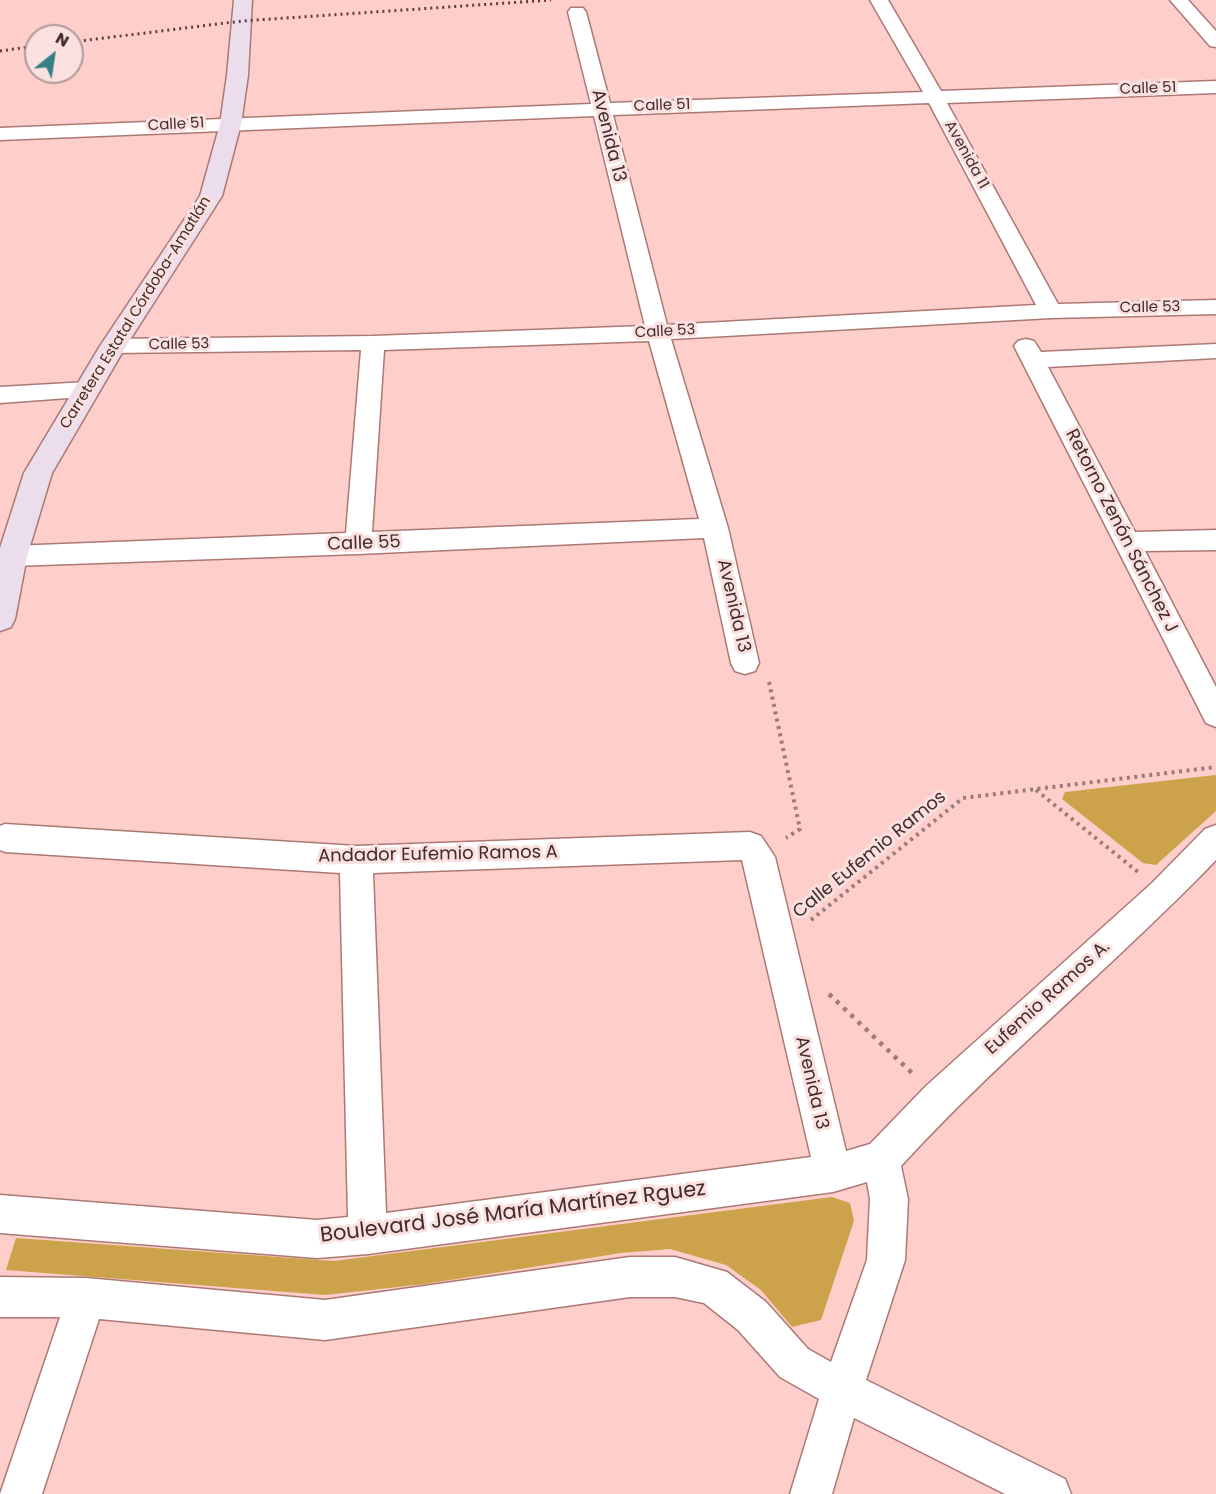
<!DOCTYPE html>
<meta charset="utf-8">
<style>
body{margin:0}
#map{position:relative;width:1216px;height:1494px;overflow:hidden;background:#fdceca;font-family:Poppins,sans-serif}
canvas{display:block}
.north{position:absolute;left:24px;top:24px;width:60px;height:60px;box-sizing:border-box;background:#fae1df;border:2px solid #b09997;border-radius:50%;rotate:30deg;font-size:16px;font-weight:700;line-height:24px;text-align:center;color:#422c2a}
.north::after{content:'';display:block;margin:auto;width:21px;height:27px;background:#388087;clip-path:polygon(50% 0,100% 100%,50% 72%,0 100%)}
</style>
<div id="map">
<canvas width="1216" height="1494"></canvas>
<div class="north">N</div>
</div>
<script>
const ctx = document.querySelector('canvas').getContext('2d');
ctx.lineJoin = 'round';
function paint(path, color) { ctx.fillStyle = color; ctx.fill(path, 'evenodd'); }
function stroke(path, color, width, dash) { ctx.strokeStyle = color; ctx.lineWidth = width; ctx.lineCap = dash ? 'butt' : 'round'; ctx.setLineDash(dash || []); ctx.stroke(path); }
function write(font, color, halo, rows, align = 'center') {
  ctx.font = font + ' Poppins,sans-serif'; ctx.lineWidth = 6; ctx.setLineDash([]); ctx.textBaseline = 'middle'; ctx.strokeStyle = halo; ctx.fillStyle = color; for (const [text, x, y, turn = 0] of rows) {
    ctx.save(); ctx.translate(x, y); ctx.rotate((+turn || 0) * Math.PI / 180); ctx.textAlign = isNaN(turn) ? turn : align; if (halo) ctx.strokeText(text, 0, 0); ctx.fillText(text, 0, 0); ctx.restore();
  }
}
const green = new Path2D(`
 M1216,775V811L1156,865L1143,863L1062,799L1065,792Z
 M832,1197L850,1203L854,1221L821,1320L792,1327L761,1290L726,1265L670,1249L621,1253L425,1284L325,1295L6,1270L16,1238L334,1261Z`);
const pathFar1 = new Path2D(`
 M769,682L800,829L786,838
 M1036,790L1138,872
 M811,920L963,798L1216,767`);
const path = new Path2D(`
 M829,994L913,1074`);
const minor = new Path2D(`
 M870,0H888L941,91L1216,81V93L947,103L1058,304L1216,300V314L1051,318L671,339L728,528L759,663L755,671L745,674L735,671L731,663L704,538L358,554L12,566L3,563L0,554L3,549L12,546L346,533L361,350L113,353L105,351L101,346L105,341L113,339L373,336L645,326L594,116L0,140V128L591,104L568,12L571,8H583L586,12L610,103L923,92ZM929,103L1036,305L667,325L613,115ZM649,341L699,519L372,532L384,350Z
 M1170,0H1188L1216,31V47L1210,46Z
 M1026,339L1034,341L1041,352L1216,344V358L1048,367L1135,532L1216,530V550L1145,551L1216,687V727L1206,723L1014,346L1018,341Z
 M87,382L95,384L99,390L95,396L0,403V387Z
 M5,824L356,846L750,832L761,836L775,857L846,1151L870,1144L926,1086L1152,883L1205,829L1216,825V860C1114,966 1000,1058 901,1166L908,1199L905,1260L866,1380L1065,1479L1071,1494H1005L854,1418L832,1494H790L819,1399L780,1377L738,1330L704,1303L675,1297H630L325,1340L99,1319L42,1494H0L60,1317H0V1277L86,1278L325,1300L630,1257H675L727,1272L766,1302L808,1349L831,1362L867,1260L870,1199L867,1182L833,1192L368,1254L317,1258L0,1233V1195L317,1220L348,1217L340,873L5,852L0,850V826ZM742,860L811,1157L386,1213L373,873Z`);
const secondary = new Path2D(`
 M234,0H252L248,75L241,124L222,196L126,346L52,473L27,556L15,619L11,627L0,631V548L24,473L100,346L200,196L220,124L227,75Z`);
const rail = new Path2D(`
 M72,42L242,21L551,0
 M0,51L36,46`);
const farStreetnames = [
 ["Calle 51",1148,89,-2],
 ["Calle 51",662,106,-2],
 ["Calle 51",176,125,-3],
 ["Avenida 11",966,155,61],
 ["Calle 53",1150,308,-1],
 ["Carretera Estatal Córdoba-Amatlán",136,313,-58],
 ["Calle 53",665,332,-3],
 ["Calle 53",179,345,-1]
];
const streetNames = [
 ["Avenida 13",608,136,76],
 ["Retorno Zenón Sánchez J",1121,531,63],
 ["Calle 55",364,544,-2],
 ["Avenida 13",733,606,77],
 ["Andador Eufemio Ramos A",438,855,-1],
 ["Calle Eufemio Ramos",870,855,-39],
 ["Eufemio Ramos A.",1048,998,-42],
 ["Avenida 13",811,1083,77]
];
const nearStreetnames = [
 ["Boulevard José María Martínez Rguez",513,1213,-7]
];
paint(green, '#cca34b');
stroke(minor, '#ad7874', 3);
stroke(secondary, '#ad7874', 3);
stroke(pathFar1, '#9d7b78', 4, [3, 4.5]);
stroke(path, '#9d7b78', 4.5, [4, 6]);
paint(minor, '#fff');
paint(secondary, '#ecdded');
stroke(rail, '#59403e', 3, [2, 4]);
write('15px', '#422c2a', '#fae1df', farStreetnames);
write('18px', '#422c2a', '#fae1df', streetNames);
write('21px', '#422c2a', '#fae1df', nearStreetnames);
</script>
